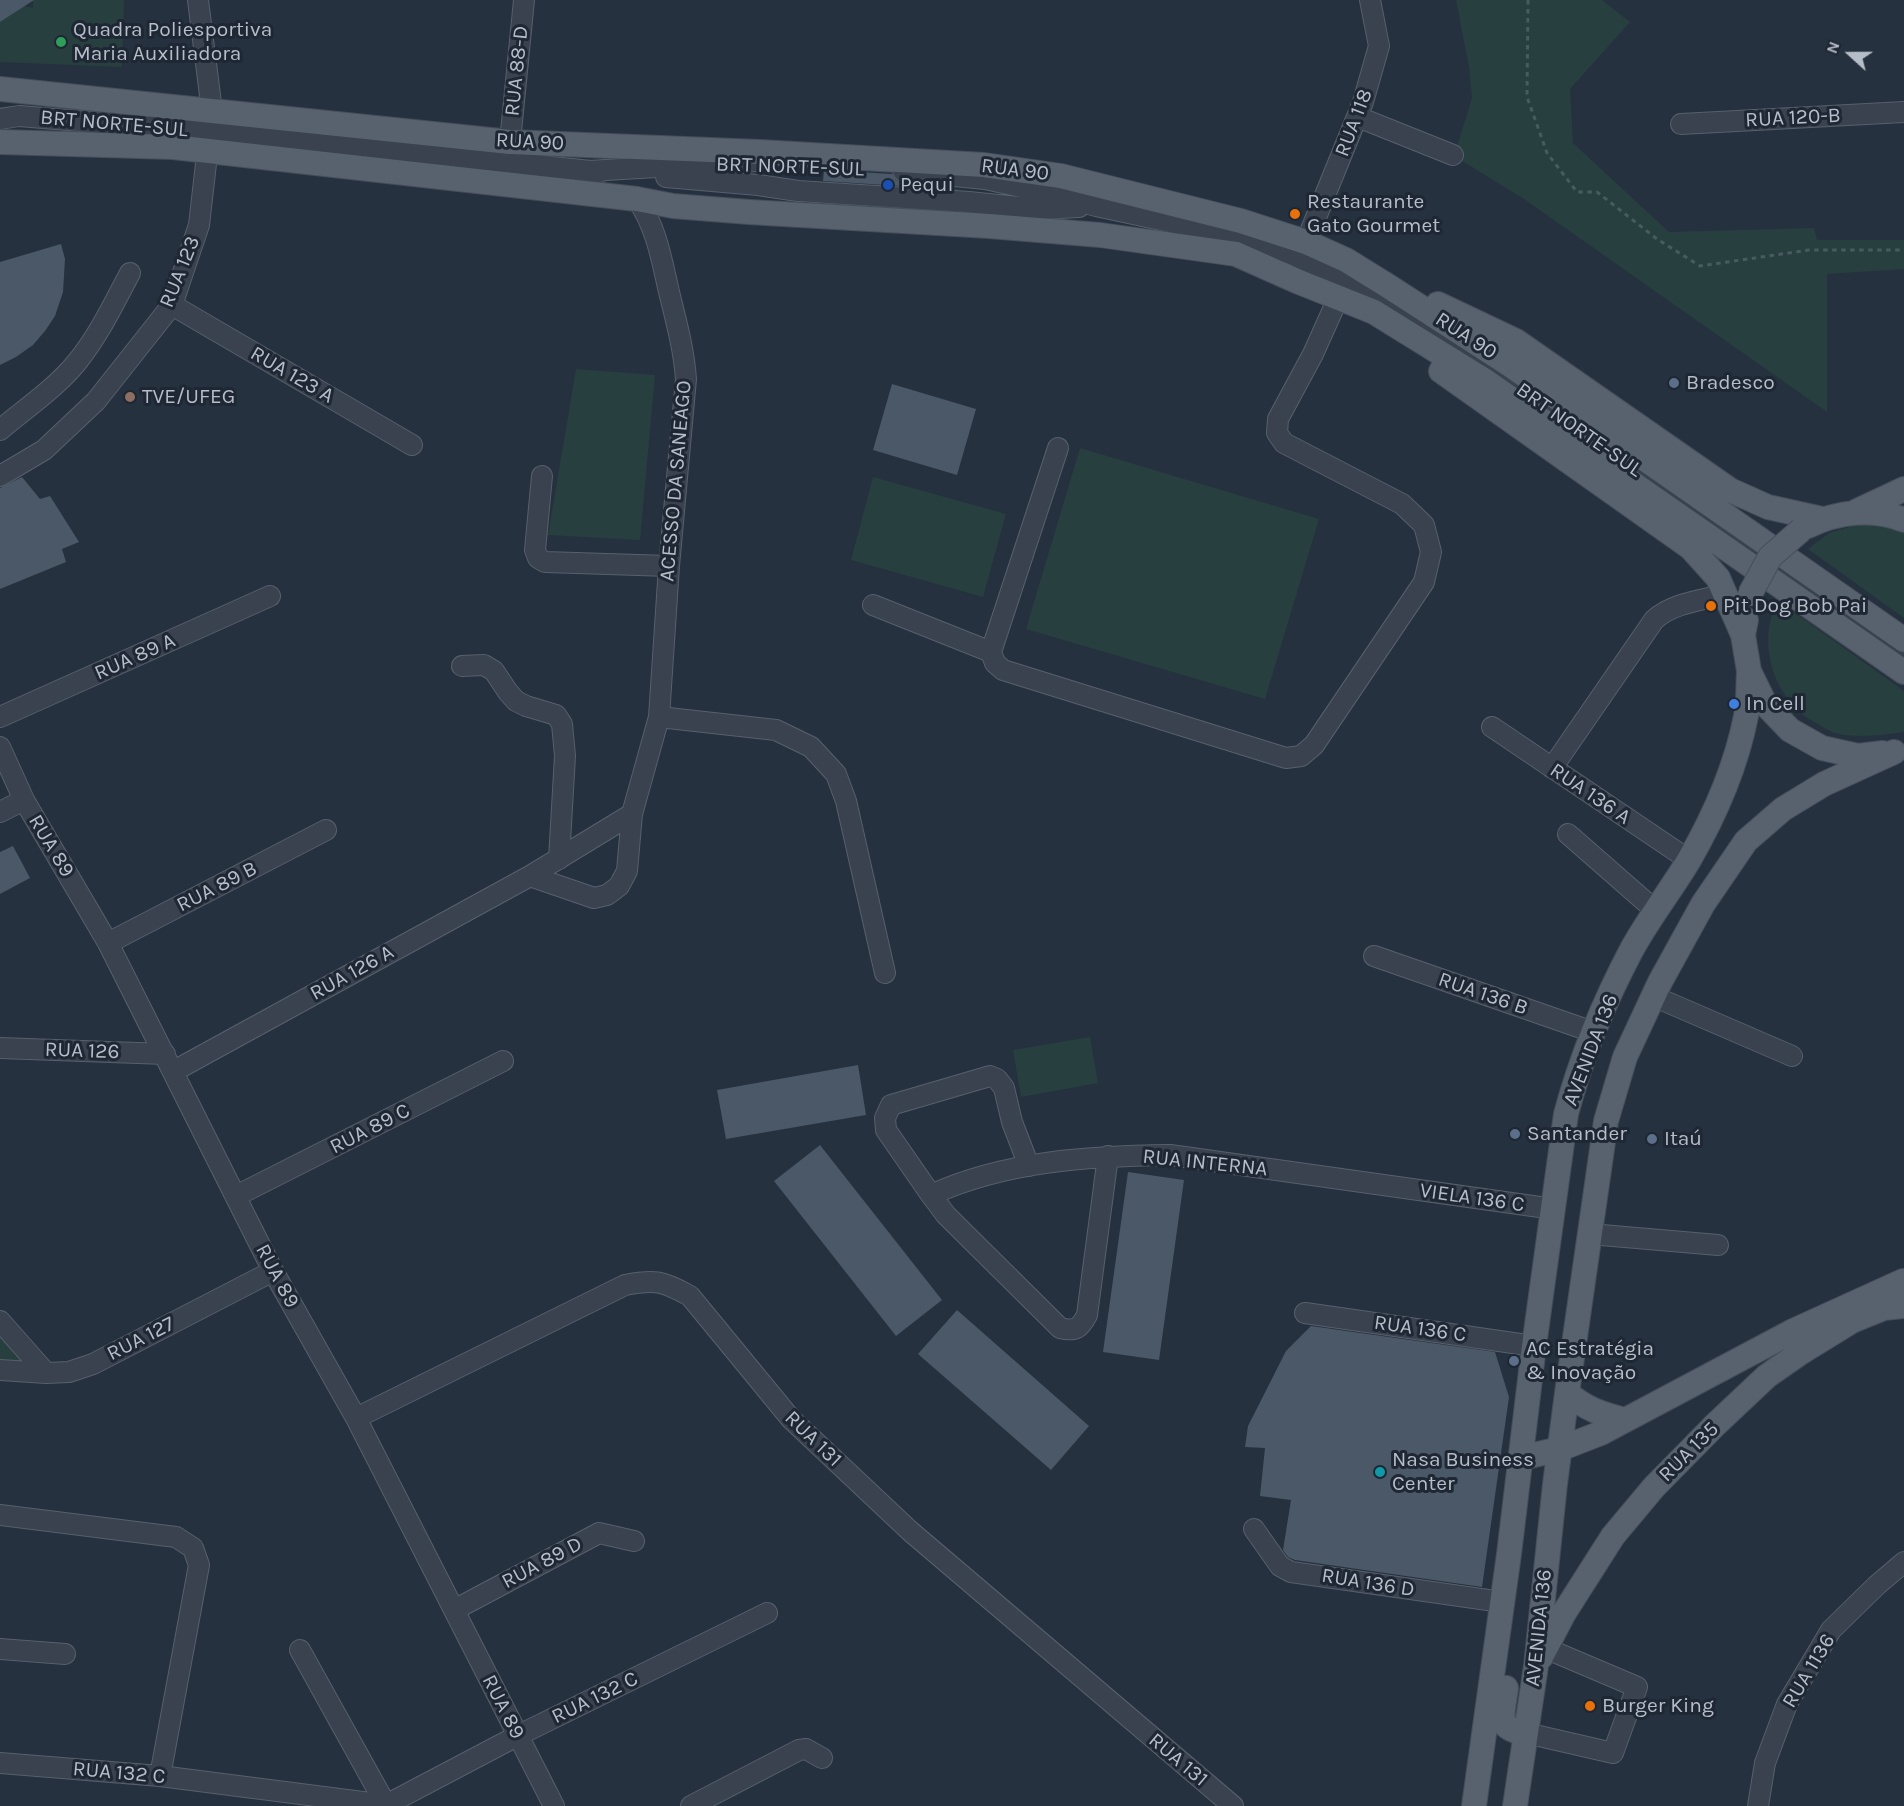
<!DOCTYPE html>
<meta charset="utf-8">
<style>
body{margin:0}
#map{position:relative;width:1904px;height:1806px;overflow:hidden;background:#25313e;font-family:Karla,sans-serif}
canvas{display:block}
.north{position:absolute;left:1820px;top:24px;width:60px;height:60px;-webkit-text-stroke:4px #1e2733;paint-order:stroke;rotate:291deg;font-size:16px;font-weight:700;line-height:24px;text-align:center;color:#b5bdc9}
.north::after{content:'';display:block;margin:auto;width:21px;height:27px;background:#b5bdc9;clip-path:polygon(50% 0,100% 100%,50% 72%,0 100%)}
</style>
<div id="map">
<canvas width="1904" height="1806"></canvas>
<div class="north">N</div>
</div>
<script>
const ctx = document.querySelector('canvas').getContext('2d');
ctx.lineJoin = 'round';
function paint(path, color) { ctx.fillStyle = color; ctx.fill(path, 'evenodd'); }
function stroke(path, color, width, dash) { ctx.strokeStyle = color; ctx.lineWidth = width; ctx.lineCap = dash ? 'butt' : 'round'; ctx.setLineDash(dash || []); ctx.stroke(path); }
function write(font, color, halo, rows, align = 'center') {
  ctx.font = font + ' Karla,sans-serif'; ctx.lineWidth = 6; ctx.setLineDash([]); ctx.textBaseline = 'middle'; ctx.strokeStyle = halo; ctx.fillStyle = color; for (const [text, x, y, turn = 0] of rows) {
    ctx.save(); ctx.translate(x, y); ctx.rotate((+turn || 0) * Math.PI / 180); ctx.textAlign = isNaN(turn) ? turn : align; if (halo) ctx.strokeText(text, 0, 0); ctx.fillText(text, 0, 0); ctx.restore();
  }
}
const green = new Path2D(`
 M33,0H124L122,67L0,62V22L24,6L33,8Z
 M1456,0H1602L1630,22L1570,89L1573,143L1669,232L1814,228L1817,240H1904V269L1827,274V412L1524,199L1454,156L1472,98L1469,67Z
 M576,369L655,375L640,540L548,535Z
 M1080,448L1319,519L1265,699L1026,629Z
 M873,477L1006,514L983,597L851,560Z
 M1863,523L1904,530V618L1808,549L1829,533Z
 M1777,600L1904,691V732C1882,735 1861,738 1839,734C1831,733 1822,726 1814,722C1781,703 1764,664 1769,627C1770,618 1774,609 1777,600Z
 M1090,1037L1098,1083L1021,1097L1013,1050Z
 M0,1329L34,1366L0,1363Z`);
const building = new Path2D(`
 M0,0H34L0,22Z
 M824,170L892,174L896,180L902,183L963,190L823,181Z
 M61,244L65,259L63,292L55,316L45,331L33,345L16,357L0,365V262Z
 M892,384L976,409L957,475L873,450Z
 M22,477L40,499L50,496L79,542L62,549L66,562L0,589V488Z
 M13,846L30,878L0,894V852Z
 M858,1065L866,1115L726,1139L717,1090Z
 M820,1145L942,1300L896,1336L774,1181Z
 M1128,1172L1184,1180L1159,1360L1103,1352Z
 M957,1310L1089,1426L1051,1470L918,1354Z
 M1311,1326L1495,1352L1509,1397L1482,1587L1295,1560L1288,1557L1283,1550L1291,1500L1260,1496L1265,1448L1245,1447L1248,1426L1286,1351Z`);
const path = new Path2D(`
 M1528,0L1527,97L1547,153L1577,192H1597L1657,239L1700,266L1809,250H1904`);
const minor = new Path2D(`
 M1358,117L1453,155
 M0,119L19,116L226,133L600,172
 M1681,124L1904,112
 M510,142L524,0
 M589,171L757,161
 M903,171L985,179L1049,193L1096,206L1240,237L1294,255L1379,299L1489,367L1904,656
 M666,177L758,185L798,191L969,202L1038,209L1079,207
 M1306,242L1363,102L1379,46L1370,0
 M172,305L412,445
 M0,430C26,408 56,388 77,362C99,335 114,303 130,273
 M0,476L44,450L96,401L172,305L199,225L212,111L198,0
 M542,476L535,550L538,558L545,562L669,566
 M873,605L991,652L995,663L1003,670L1286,758L1301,756L1314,745L1424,582L1431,552L1424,525L1402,504L1284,443L1277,433L1278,419L1313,354L1335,305
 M991,652L1058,448
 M462,666L484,665L494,671L508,692L516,701L526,706L556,715L562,724L565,756L559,859
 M0,717L270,596
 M659,717L776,730L811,747L836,774L846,801L885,973
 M1492,727L1689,860
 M0,747L24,800L108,943L273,1271L356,1418L554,1806
 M1552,768L1654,620C1672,603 1703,600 1726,594
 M0,812L24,800
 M1568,834L1656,911
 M530,876L594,898L607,895L619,886L627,871L632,814L659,717L669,566L686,379C684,351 677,324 670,296C662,262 657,228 637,199
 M108,943L326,830
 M1374,956L1593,1032
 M1653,996L1792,1056
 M0,1048L165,1054
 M174,1071L530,876L632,814
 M1108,1156L1087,1315C1080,1328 1076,1332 1060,1328L946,1215L931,1195C1005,1161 1090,1156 1170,1155L1554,1209
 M931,1195L886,1130L885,1118L891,1105L990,1076L997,1079L1004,1088L1012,1122L1029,1166
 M236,1196L503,1061
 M1590,1234L1718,1245
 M1305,1313L1534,1346
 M0,1321L46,1373
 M0,1370L46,1373L69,1372L93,1364L273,1271
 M356,1418L625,1285C655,1279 663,1281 690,1296L791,1419L910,1531L1233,1806
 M0,1515L176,1537L193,1548L199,1565L160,1776
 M1254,1529L1280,1566L1291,1572L1502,1602
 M454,1610L599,1533L634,1541
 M0,1649L65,1654
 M300,1650L386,1805
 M1526,1733L1613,1753L1637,1687L1538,1645
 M0,1763L160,1776L386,1805L517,1736L767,1613
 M691,1806L799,1750L806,1749L822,1758
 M1758,1806L1765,1763L1787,1704L1831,1630L1877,1585L1904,1562`);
const major = new Path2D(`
 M0,89L510,142L760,152L984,165L1061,176L1241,221L1306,242L1346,260L1388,286L1507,363L1904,640
 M0,142L173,147L637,199L673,206L749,212L989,226L1100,235L1236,254L1299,282L1374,312L1487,382L1904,672
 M1438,304L1516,341L1730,490L1768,507L1822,519
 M1441,371L1691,548L1718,578L1743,635
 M1857,511L1904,489
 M1808,526C1837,512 1873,507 1904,520
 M1746,620L1743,635L1749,671L1765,704L1790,730L1822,748L1858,756L1883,753
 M1567,1393C1586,1409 1601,1414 1625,1420
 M1521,1458L1560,1449L1601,1433L1793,1331L1903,1281
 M1541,1657L1564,1613L1613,1536L1654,1487L1715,1425L1767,1376L1800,1353L1852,1321L1884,1308L1904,1306
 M1506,1688C1503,1714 1494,1729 1526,1733
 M1474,1806L1509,1554L1534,1346L1566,1114C1581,1058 1605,1000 1632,949C1649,918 1671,890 1689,860C1715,815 1736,767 1746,716C1749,702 1748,686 1749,671
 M1515,1806L1536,1666L1555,1484L1567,1393L1606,1121L1625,1057L1660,982L1703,904L1746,841L1783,809L1824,784L1894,752`);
const majorBridge = new Path2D(`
 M1750,594L1770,557L1801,530`);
const markers = [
 [61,42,6,"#2e9e5b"],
 [888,185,6,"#1a4fb4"],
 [1295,214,6,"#e8710a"],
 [1674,383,6,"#5c6f8a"],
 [130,397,6,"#8d6e63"],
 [1711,606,6,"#e8710a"],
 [1734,704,6,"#3f7fe0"],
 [1515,1134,6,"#5c6f8a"],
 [1652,1139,6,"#5c6f8a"],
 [1514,1361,6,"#5c6f8a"],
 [1380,1472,6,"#0f9aa8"],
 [1590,1706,6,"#e8710a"]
];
const poiNames = [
 ["Quadra Poliesportiva",73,30],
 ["Maria Auxiliadora",73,54],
 ["Pequi",900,185],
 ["Restaurante",1307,202],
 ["Gato Gourmet",1307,226],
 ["Bradesco",1686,383],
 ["TVE/UFEG",142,397],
 ["Pit Dog Bob Pai",1723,606],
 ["In Cell",1746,704],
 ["Santander",1527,1134],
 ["Itaú",1664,1139],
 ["AC Estratégia",1526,1349],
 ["& Inovação",1526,1373],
 ["Nasa Business",1392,1460],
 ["Center",1392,1484],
 ["Burger King",1602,1706]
];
const streetNames = [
 ["RUA 88-D",517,71,-84],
 ["RUA 120-B",1793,118,-3],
 ["RUA 118",1354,123,-69],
 ["BRT NORTE-SUL",114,124,5],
 ["RUA 90",530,142,3],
 ["BRT NORTE-SUL",790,167,2],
 ["RUA 90",1015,170,7],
 ["RUA 123",180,272,-68],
 ["RUA 90",1466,336,33],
 ["RUA 123 A",292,375,30],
 ["BRT NORTE-SUL",1579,430,35],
 ["ACESSO DA SANEAGO",676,481,-85],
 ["RUA 89 A",135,657,-24],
 ["RUA 136 A",1590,794,34],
 ["RUA 89",51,846,59],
 ["RUA 89 B",217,887,-27],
 ["RUA 126 A",352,973,-29],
 ["RUA 136 B",1483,994,19],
 ["AVENIDA 136",1591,1050,-69],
 ["RUA 126",82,1051,2],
 ["RUA 89 C",370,1129,-27],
 ["RUA INTERNA",1205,1163,6],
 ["VIELA 136 C",1472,1198,8],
 ["RUA 89",277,1276,62],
 ["RUA 136 C",1420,1329,8],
 ["RUA 127",141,1339,-27],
 ["RUA 131",813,1439,44],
 ["RUA 135",1689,1452,-45],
 ["RUA 89 D",542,1563,-28],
 ["RUA 136 D",1368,1583,9],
 ["AVENIDA 136",1539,1628,-84],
 ["RUA 1136",1809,1671,-59],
 ["RUA 132 C",595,1698,-26],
 ["RUA 89",503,1707,63],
 ["RUA 131",1178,1760,40],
 ["RUA 132 C",119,1773,5]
];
paint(green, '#283f40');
paint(building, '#4b5867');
stroke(minor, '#57606c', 22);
stroke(major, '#454e5a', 26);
stroke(path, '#475c5e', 3, [4.5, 4.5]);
stroke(minor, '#39424e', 20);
stroke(major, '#57626e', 24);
stroke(majorBridge, '#454e5a', 26, []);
stroke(majorBridge, '#57626e', 24);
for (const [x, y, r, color] of markers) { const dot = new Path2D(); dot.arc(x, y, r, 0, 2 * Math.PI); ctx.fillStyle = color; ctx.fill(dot); stroke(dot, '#1e2733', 2); }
write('21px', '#b5bdc9', '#1e2733', poiNames, 'left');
write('21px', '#b5bdc9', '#1e2733', streetNames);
</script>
